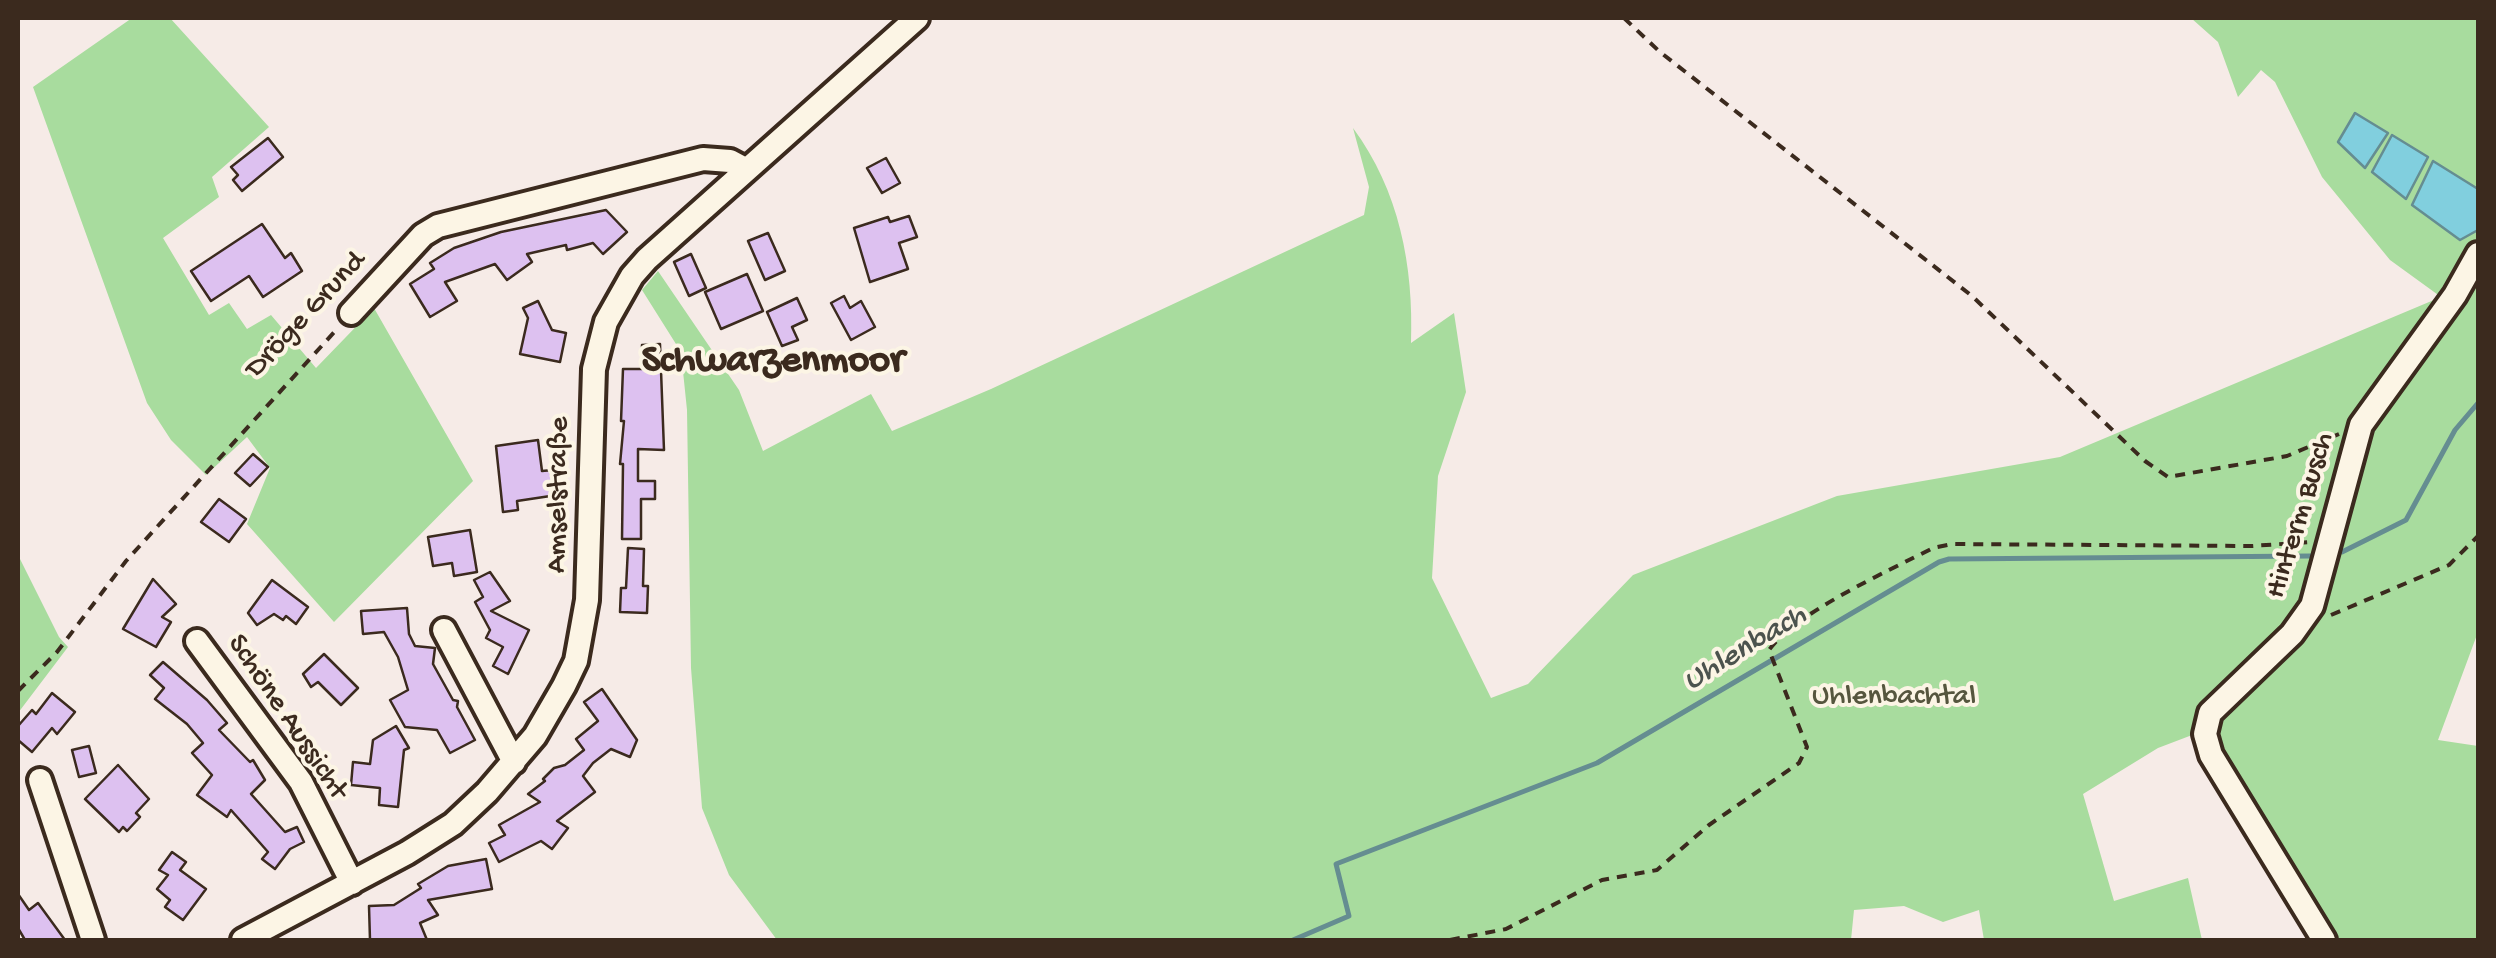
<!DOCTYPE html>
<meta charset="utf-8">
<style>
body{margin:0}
#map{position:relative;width:2496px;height:958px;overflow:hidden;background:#f6ebe7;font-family:"Gochi Hand",sans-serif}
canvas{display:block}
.frame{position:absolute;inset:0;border:20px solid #3b2a1e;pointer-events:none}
</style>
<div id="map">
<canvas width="2496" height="958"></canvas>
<div class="frame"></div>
</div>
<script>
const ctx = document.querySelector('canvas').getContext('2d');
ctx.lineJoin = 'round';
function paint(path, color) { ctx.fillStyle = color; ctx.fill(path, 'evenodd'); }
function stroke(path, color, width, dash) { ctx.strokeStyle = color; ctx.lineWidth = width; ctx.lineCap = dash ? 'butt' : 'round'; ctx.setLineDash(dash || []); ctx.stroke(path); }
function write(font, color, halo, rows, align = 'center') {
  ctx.font = font + ' "Gochi Hand",sans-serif'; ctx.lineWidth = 8; ctx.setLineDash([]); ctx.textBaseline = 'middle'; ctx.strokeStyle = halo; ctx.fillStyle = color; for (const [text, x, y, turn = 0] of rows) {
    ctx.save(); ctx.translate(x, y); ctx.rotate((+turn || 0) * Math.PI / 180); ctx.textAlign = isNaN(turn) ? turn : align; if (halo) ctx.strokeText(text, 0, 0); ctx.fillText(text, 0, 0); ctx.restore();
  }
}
const green = new Path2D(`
 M132,18H170L269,127L212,177L219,197L163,238L209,315L229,303L247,329L271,315L316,368L374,308L473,481L334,622L247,524L270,468L247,437L206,475L171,440L147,403L33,87Z
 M2191,18H2478V632L2438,740L2478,746V940H2332L2200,732L2158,748L2083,794L2114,901L2188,878L2202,940H1984L1979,910L1943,922L1904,906L1854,910L1851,940H777L729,875L702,808L691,668L687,410L681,352L642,290L658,271L739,390L763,451L871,394L892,431L991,389L1364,215L1369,187L1353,128C1399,190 1414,266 1411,343L1454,313L1466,392L1438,476L1432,578L1491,698L1528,684L1633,575L1837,496L2060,457L2441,297L2390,260L2322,177L2275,82L2261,70L2238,97L2218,42Z
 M18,555L59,637L68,647L18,713Z`);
const water = new Path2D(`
 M2355,113L2388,133L2365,168L2338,142Z
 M2392,135L2428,157L2406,199L2372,172Z
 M2433,161L2478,189V230L2460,240L2412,205Z`);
const stream = new Path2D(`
 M2342,552L2406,520L2455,430L2478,403
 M1293,940L1349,916L1336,864L1597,763L1939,562L1949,559L2310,556`);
const building = new Path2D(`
 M268,138L283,157L242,191L233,180L238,175L231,167Z
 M886,158L900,183L882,193L867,168Z
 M606,210L627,232L603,254L593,243L567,250L566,245L527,254L532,262L507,280L495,264L445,282L457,301L430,317L410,284L434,269L430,263L454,248L501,232Z
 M909,216L917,237L899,243L908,269L870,282L854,228L888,217L890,222Z
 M262,224L285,258L291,253L302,271L263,297L249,276L211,301L191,271Z
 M768,233L785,271L765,280L748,241Z
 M691,254L706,288L689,296L674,262Z
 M747,274L763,311L721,329L705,292Z
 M844,296L850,308L861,301L875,327L851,340L831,303Z
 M797,298L807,320L792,327L798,340L782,346L767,312Z
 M538,301L552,330L566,333L560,362L520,354L528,318L523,308Z
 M660,344L664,450L638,449V481H655V499H641V539H622L623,464H620L624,421H621L623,369H642V345Z
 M538,440L542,471L553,470L557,495L517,501L518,510L503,512L496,446Z
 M253,454L268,467L250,486L235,473Z
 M219,499L246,519L229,542L201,522Z
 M470,530L477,572L454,576L452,563L433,566L428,537Z
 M628,548L644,549L643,586H648L647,613L620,612L621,588H626Z
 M490,572L510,601L491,611L529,630L508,674L493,666L503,647L486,638L490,630L475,602L483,597L474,580Z
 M153,579L176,604L162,617L171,622L156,647L123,629Z
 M272,580L308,607L296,624L286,616L283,620L274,614L257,625L248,613Z
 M407,608L409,634L415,646L435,648L433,664L453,700L458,701L457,707L475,740L450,753L437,730L405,727L390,700L408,690L398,657L384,632L363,634L361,611Z
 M324,654L358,688L341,705L318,682L311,687L303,674Z
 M163,662L207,700L227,723L219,730L250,762L253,760L265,780L251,794L285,832L297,827L304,842L290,849L275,869L262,859L268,852L231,810L227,817L197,795L212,775L192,753L203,743L187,724L155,699L164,688L150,675Z
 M602,689L637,740L630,757L611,749L593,763L583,776L595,792L557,821L568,828L552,849L541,841L499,862L489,843L505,835L499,825L540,802L528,794L545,781L543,779L554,768L565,765L584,750L576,739L598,721L584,702Z
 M52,693L75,712L57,734L52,728L32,752L18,740V726L32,710L36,714Z
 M396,726L409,748L404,750L398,807L379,805L380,788L351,785L353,762L370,764L373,740Z
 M89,746L96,773L79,777L72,750Z
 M118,765L149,799L136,813L140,817L127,831L123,827L119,832L85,799Z
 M172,852L186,862L180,870L206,889L183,920L165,907L170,900L157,889L168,875L159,870Z
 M486,859L492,889L428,900L438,915L420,923L427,940H370L369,906L394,905L421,888L418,884L448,866Z
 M18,894L29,910L38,903L65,940H25L18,928Z`);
const path = new Path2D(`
 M1624,18L1660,52L1972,296L2145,461L2168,477L2287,456L2339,434
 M2331,615L2449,565L2478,536
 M18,691L57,652L126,561L338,328
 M1450,940L1506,929L1602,880L1657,870L1709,825L1799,763L1807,747L1769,650C1795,613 1890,570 1933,548L1952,544L2252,546L2310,542`);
const minor = new Path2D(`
 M351,313L423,235L438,226L703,159L730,161L745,169
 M444,630L514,762
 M197,641L301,782L352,883
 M40,780L93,940
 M243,940L407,853L453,824L487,792L535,736L564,686L576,661L587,600L594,369L606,322L632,276L647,259L917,18
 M2324,940L2211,755L2205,734L2210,713L2292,634L2312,606L2361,425L2455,295L2478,254`);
const streetNames = [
 ["Dröge Grund",307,316,-47],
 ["Amselstraße",560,495,-89],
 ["Hinterm Busch",2302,516,-73],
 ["Schöne Aussicht",286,718,56]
];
const parkNames = [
 ["Uhlenbachtal",1894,698]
];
const waterNames = [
 ["Uhlenbach",1746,650,-31]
];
const districtNames = [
 ["Schwarzenmoor",773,363]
];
paint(green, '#a8dc9e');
paint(water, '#81cfde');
stroke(water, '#658d91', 2.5);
stroke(stream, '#658d91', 5);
paint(building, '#ddc1f0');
stroke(building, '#3b2a1e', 2.5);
stroke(minor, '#3b2a1e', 30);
stroke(path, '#3b2a1e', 4, [10, 8]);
stroke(minor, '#fcf5e5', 22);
write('30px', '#3b2a1e', '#fcf5e5', streetNames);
write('30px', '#56563e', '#fcf5e5', parkNames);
write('italic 32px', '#4c534e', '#fcf5e5', waterNames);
write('bold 40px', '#3b2a1e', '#fcf5e5', districtNames);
</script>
